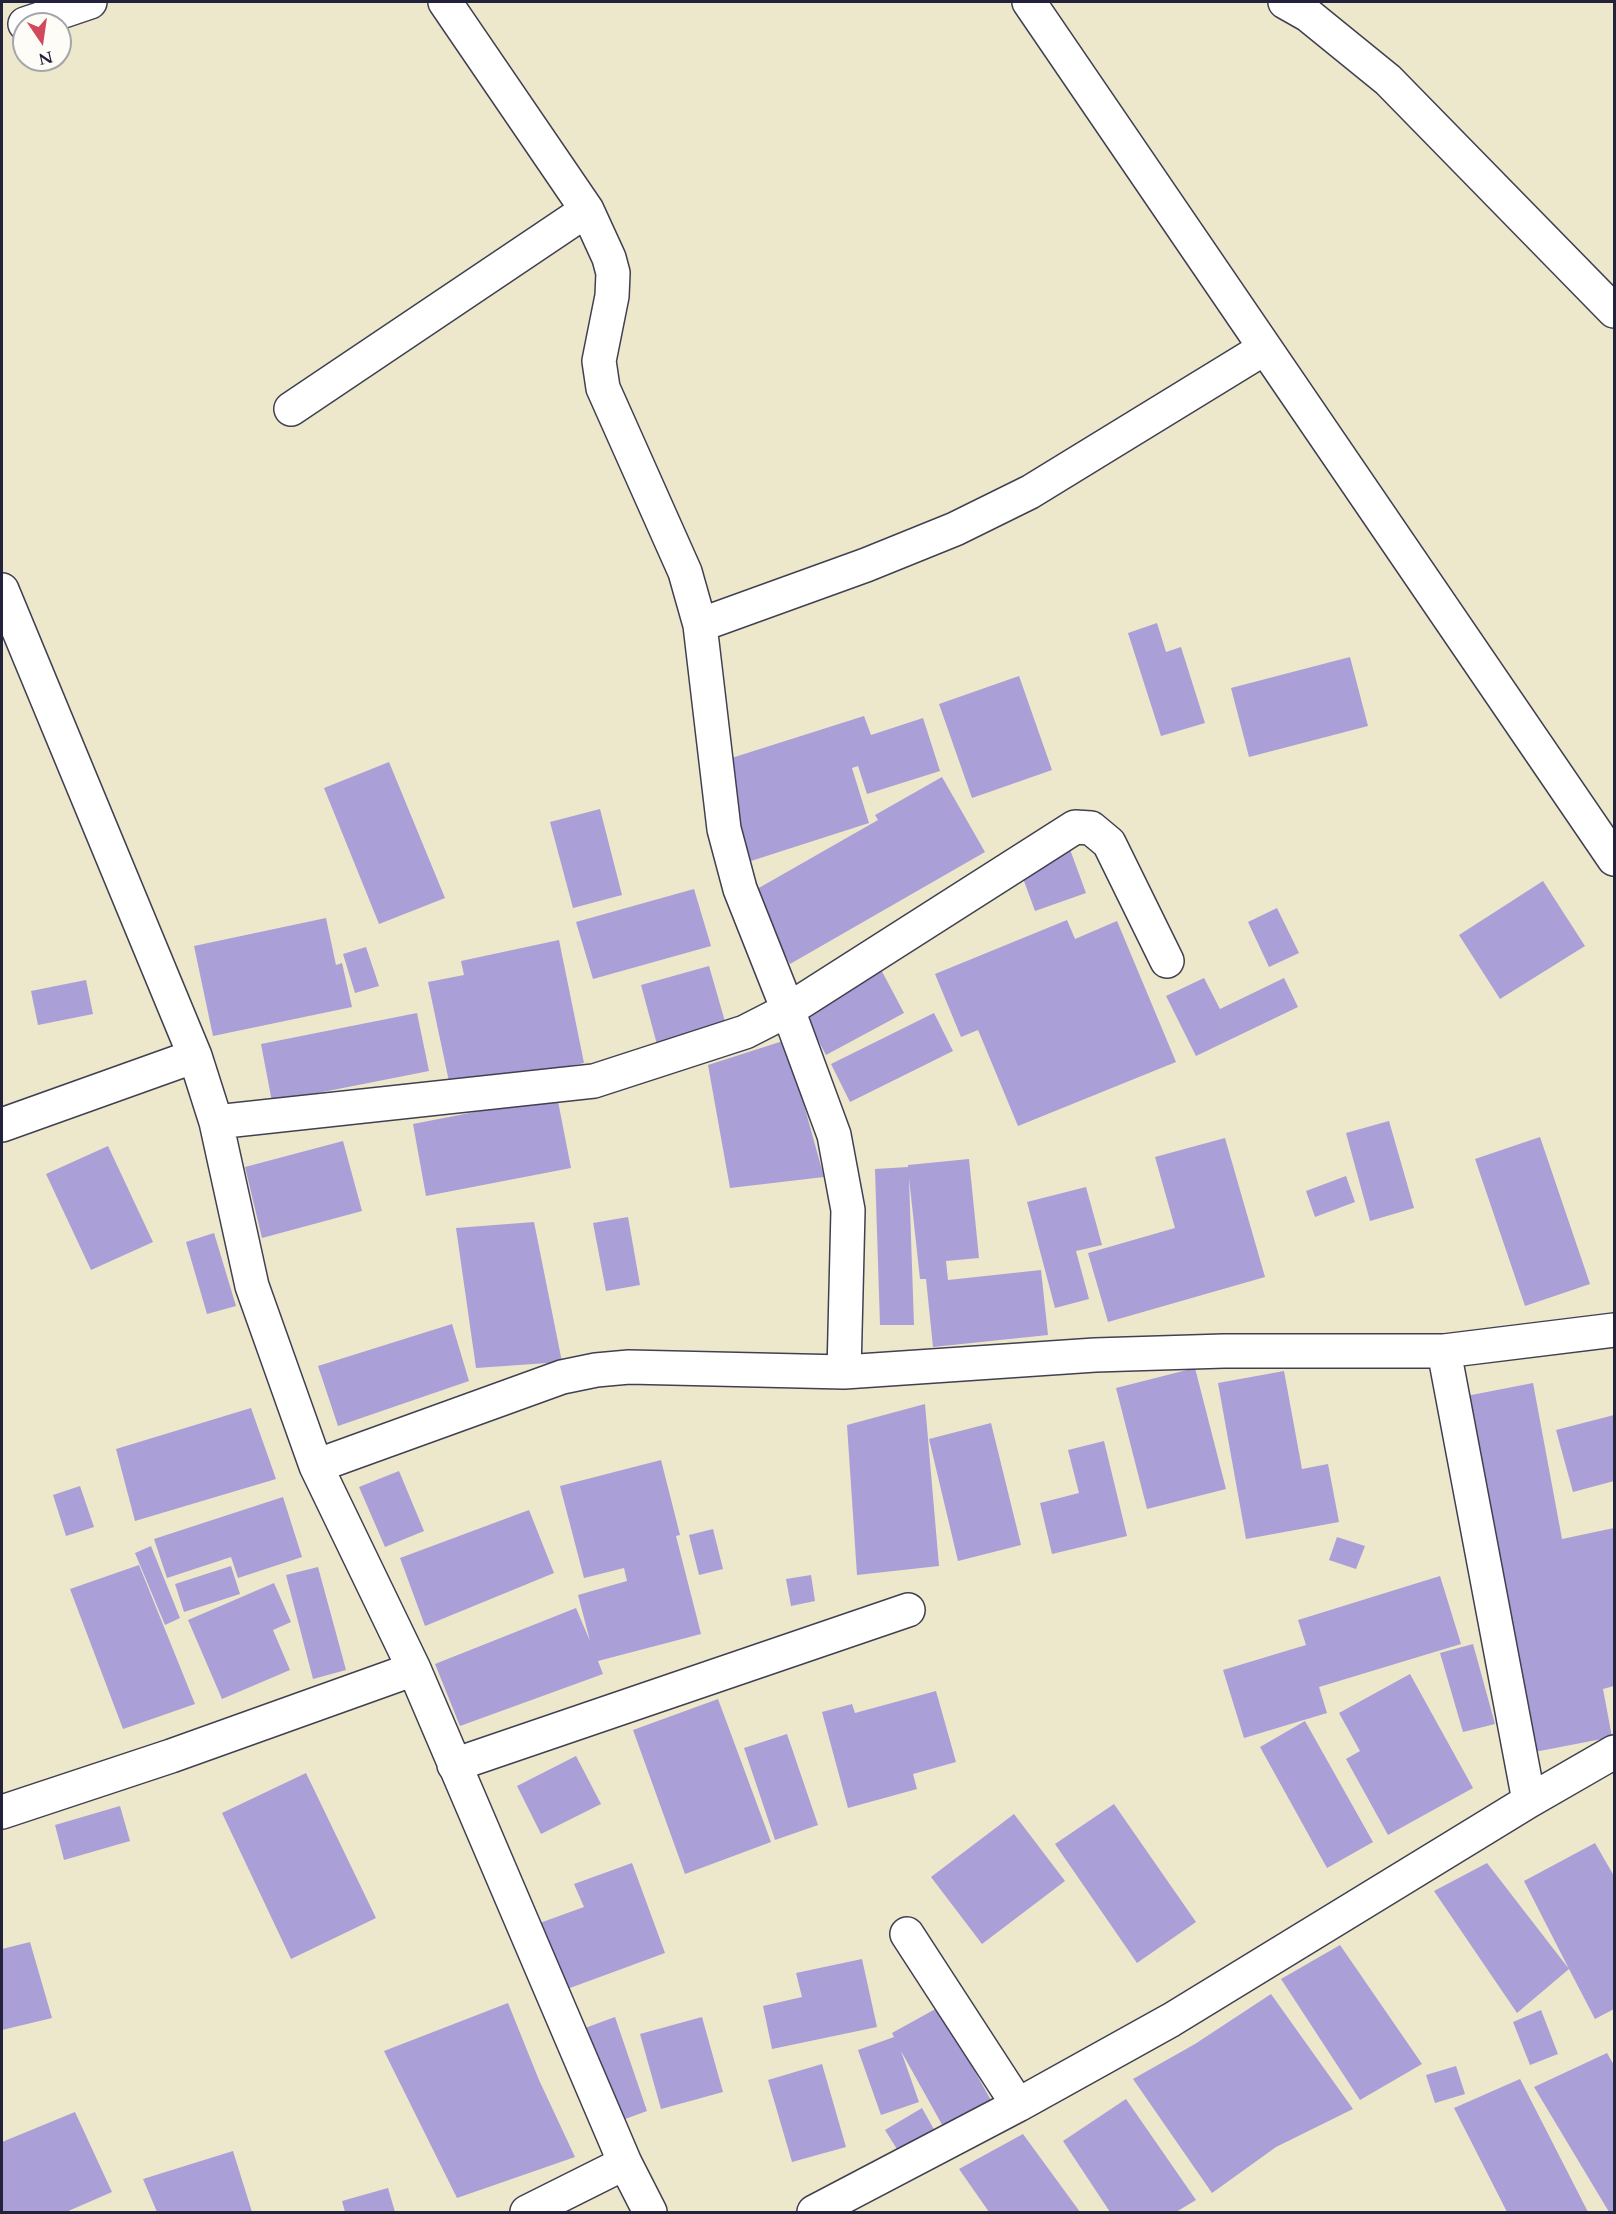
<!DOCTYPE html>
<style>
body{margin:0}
#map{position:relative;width:1616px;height:2214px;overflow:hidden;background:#ede7cb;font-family:Cardo,serif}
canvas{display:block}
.frame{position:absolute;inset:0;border:3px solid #22223b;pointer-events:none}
.north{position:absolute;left:12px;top:12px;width:60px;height:60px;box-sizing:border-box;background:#fdfcf7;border:2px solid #a5a5ac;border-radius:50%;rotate:167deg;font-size:16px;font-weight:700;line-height:24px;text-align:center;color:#22223b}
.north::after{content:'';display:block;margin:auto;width:21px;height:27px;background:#d1495b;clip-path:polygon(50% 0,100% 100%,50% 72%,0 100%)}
</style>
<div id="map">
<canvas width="1616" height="2214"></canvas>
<div class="frame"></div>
<div class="north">N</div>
</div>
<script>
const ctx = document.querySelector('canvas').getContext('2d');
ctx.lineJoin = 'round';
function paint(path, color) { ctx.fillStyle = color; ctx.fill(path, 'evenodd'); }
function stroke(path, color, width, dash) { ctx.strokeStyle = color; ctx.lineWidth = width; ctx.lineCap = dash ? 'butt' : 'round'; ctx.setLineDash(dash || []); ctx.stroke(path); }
const building = new Path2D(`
 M1157,623L1166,652L1181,647L1205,723L1161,736L1128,633Z
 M1350,657L1368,726L1249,757L1231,688Z
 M1019,676L1052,770L972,798L939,704Z
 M864,716L871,735L923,718L940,771L867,794L858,766L852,768L869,823L751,861L719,762Z
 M389,762L445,898L379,924L324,788Z
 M942,777L985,852L790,964L750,893L878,820L875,815Z
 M600,809L622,895L573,908L550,822Z
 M1068,844L1086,893L1035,911L1017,862Z
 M1543,881L1585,946L1500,999L1459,935Z
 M694,889L711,946L593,979L576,922Z
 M1277,908L1299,953L1269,967L1248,922Z
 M326,918L336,965L342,963L352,1007L213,1036L194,946Z
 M1067,920L1075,939L1117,921L1176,1062L1018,1126L978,1030L961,1037L935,974Z
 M559,940L584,1063L451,1091L428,982L464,975L461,961Z
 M366,947L379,986L355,993L343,954Z
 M877,962L904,1013L826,1055L799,1005Z
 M709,966L728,1032L659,1052L641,985Z
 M1204,978L1220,1009L1284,978L1298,1007L1196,1056L1166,996Z
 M86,980L93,1014L38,1025L31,991Z
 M417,1013L429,1071L272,1102L261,1044Z
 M934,1013L953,1051L850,1102L831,1064Z
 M786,1040L824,1177L730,1188L708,1065Z
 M557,1096L571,1168L426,1196L413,1124Z
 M1389,1121L1414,1208L1370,1221L1346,1133Z
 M1540,1137L1590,1284L1525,1306L1475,1159Z
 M1225,1138L1265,1277L1108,1322L1088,1253L1175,1228L1155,1157Z
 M343,1141L362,1211L262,1238L245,1167Z
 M108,1146L153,1242L91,1270L46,1174Z
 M969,1159L979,1258L946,1261L948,1280L1041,1270L1048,1335L933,1347L926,1279H920L909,1178L914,1325H880L875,1169L908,1167V1165Z
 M1346,1176L1355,1202L1315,1217L1306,1191Z
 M1086,1187L1102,1245L1076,1251L1089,1299L1055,1308L1027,1202Z
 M628,1217L640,1285L606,1291L593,1223Z
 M534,1222L562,1362L476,1368L456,1228Z
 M214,1233L236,1306L207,1314L186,1242Z
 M452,1324L469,1381L338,1426L318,1366Z
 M1195,1368L1226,1489L1147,1509L1116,1388Z
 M1284,1371L1302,1469L1328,1464L1339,1522L1246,1539L1218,1383Z
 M1533,1383L1562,1539L1614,1528V1686L1603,1689L1612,1737L1524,1754L1456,1398Z
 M925,1404L939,1566L857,1575L847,1425Z
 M251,1408L276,1479L135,1521L116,1449Z
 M1614,1415V1481L1573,1492L1556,1430Z
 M991,1423L1021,1545L958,1561L929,1439Z
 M1104,1441L1127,1536L1052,1554L1040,1503L1079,1493L1068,1450Z
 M661,1460L680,1535L676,1536L701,1634L598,1661L603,1674L460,1726L435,1664L576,1608L590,1641L578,1595L627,1581L624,1568L584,1578L560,1486Z
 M399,1471L424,1531L385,1547L359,1487Z
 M80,1486L94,1527L66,1536L53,1495Z
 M283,1497L302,1557L238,1578L231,1557L167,1578L154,1539Z
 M529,1510L554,1573L425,1626L400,1558Z
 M713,1529L723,1569L699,1575L689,1535Z
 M1337,1537L1365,1546L1356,1569L1329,1560Z
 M151,1546L180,1618L165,1625L135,1553Z
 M139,1565L195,1704L123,1729L70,1589Z
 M231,1566L240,1594L184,1612L175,1584Z
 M318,1567L346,1670L313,1679L286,1575Z
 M811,1575L815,1601L791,1606L786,1579Z
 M1440,1576L1461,1644L1319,1687L1327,1713L1244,1738L1223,1670L1306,1645L1298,1620Z
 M274,1583L291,1622L273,1630L290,1670L222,1699L188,1620Z
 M1473,1644L1495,1724L1463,1732L1440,1653Z
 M1410,1674L1473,1788L1388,1835L1346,1759L1360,1751L1339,1713Z
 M936,1691L956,1762L913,1774L917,1789L848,1808L822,1712L852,1704L855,1713Z
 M718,1699L771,1842L685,1874L633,1730Z
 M1305,1721L1373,1842L1327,1868L1260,1747Z
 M787,1734L818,1825L775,1840L744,1748Z
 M576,1756L601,1804L541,1834L517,1786Z
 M306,1773L376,1918L291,1959L222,1813Z
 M1114,1804L1196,1922L1137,1963L1055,1844Z
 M120,1806L130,1841L64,1860L55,1825Z
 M1014,1814L1065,1881L982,1944L931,1877Z
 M1595,1843L1614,1876V2009L1595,2019L1569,1969L1517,2013L1434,1891L1487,1863L1569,1969L1524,1881Z
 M632,1863L665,1953L540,1999L515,1932L584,1907L574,1884Z
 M30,1942L52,2018L2,2030V1949Z
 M1340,1945L1422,2064L1360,2100L1281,1979Z
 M862,1959L877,2027L772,2049L763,2006L802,1997L796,1973Z
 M1271,1994L1353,2109L1276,2147L1212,2193L1133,2079L1195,2044Z
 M508,2003L539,2080L575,2157L457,2198L384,2051Z
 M939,2007L993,2104L945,2130L901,2051L919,2102L881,2115L858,2050L894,2037L892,2033Z
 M1541,2010L1558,2054L1530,2065L1513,2022Z
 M615,2017L647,2111L617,2122L585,2028Z
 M702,2017L723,2092L661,2109L640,2034Z
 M1607,2053L1614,2065V2211L1612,2212H1609L1534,2087Z
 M822,2064L846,2147L792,2162L768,2080Z
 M1456,2066L1465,2094L1435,2103L1426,2075Z
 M1520,2079L1588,2212H1507L1454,2108Z
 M1126,2099L1196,2200L1176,2212H1110L1063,2141Z
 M922,2108L936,2133L900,2154L885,2130Z
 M75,2112L112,2192L66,2212H2V2142Z
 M1023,2134L1080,2212H989L959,2169Z
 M233,2151L252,2212H157L143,2179Z
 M388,2188L395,2212H345L342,2201Z`);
const minor = new Path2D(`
 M445,2L587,210L609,258L613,273L612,296L599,361L603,388L685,572L700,625L724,829L740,889L788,1010L834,1135L848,1210L844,1372
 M1029,2L1614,859
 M1285,2L1308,15L1388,80L1614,311
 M25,24L90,2
 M291,409L587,210
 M2,590L195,1056L216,1122L252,1286L316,1466L414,1669L625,2163L650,2212
 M700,625L866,565L955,529L1030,492L1265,348
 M216,1122L594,1081L745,1032L788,1010L1075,827L1091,828L1109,843L1167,961
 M2,1125L195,1056
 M1444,1351L1529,1801
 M316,1466L562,1377L596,1370L629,1367L844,1372L1095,1355L1224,1351H1444L1614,1330
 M454,1765L908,1610
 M2,1812L171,1756L414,1669
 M907,1934L1018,2105
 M527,2212L625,2163
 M814,2212L1018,2105L1171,2020L1529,1801L1614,1752`);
paint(building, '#ab9fd8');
stroke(minor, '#404051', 36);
stroke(minor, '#fff', 33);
</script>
